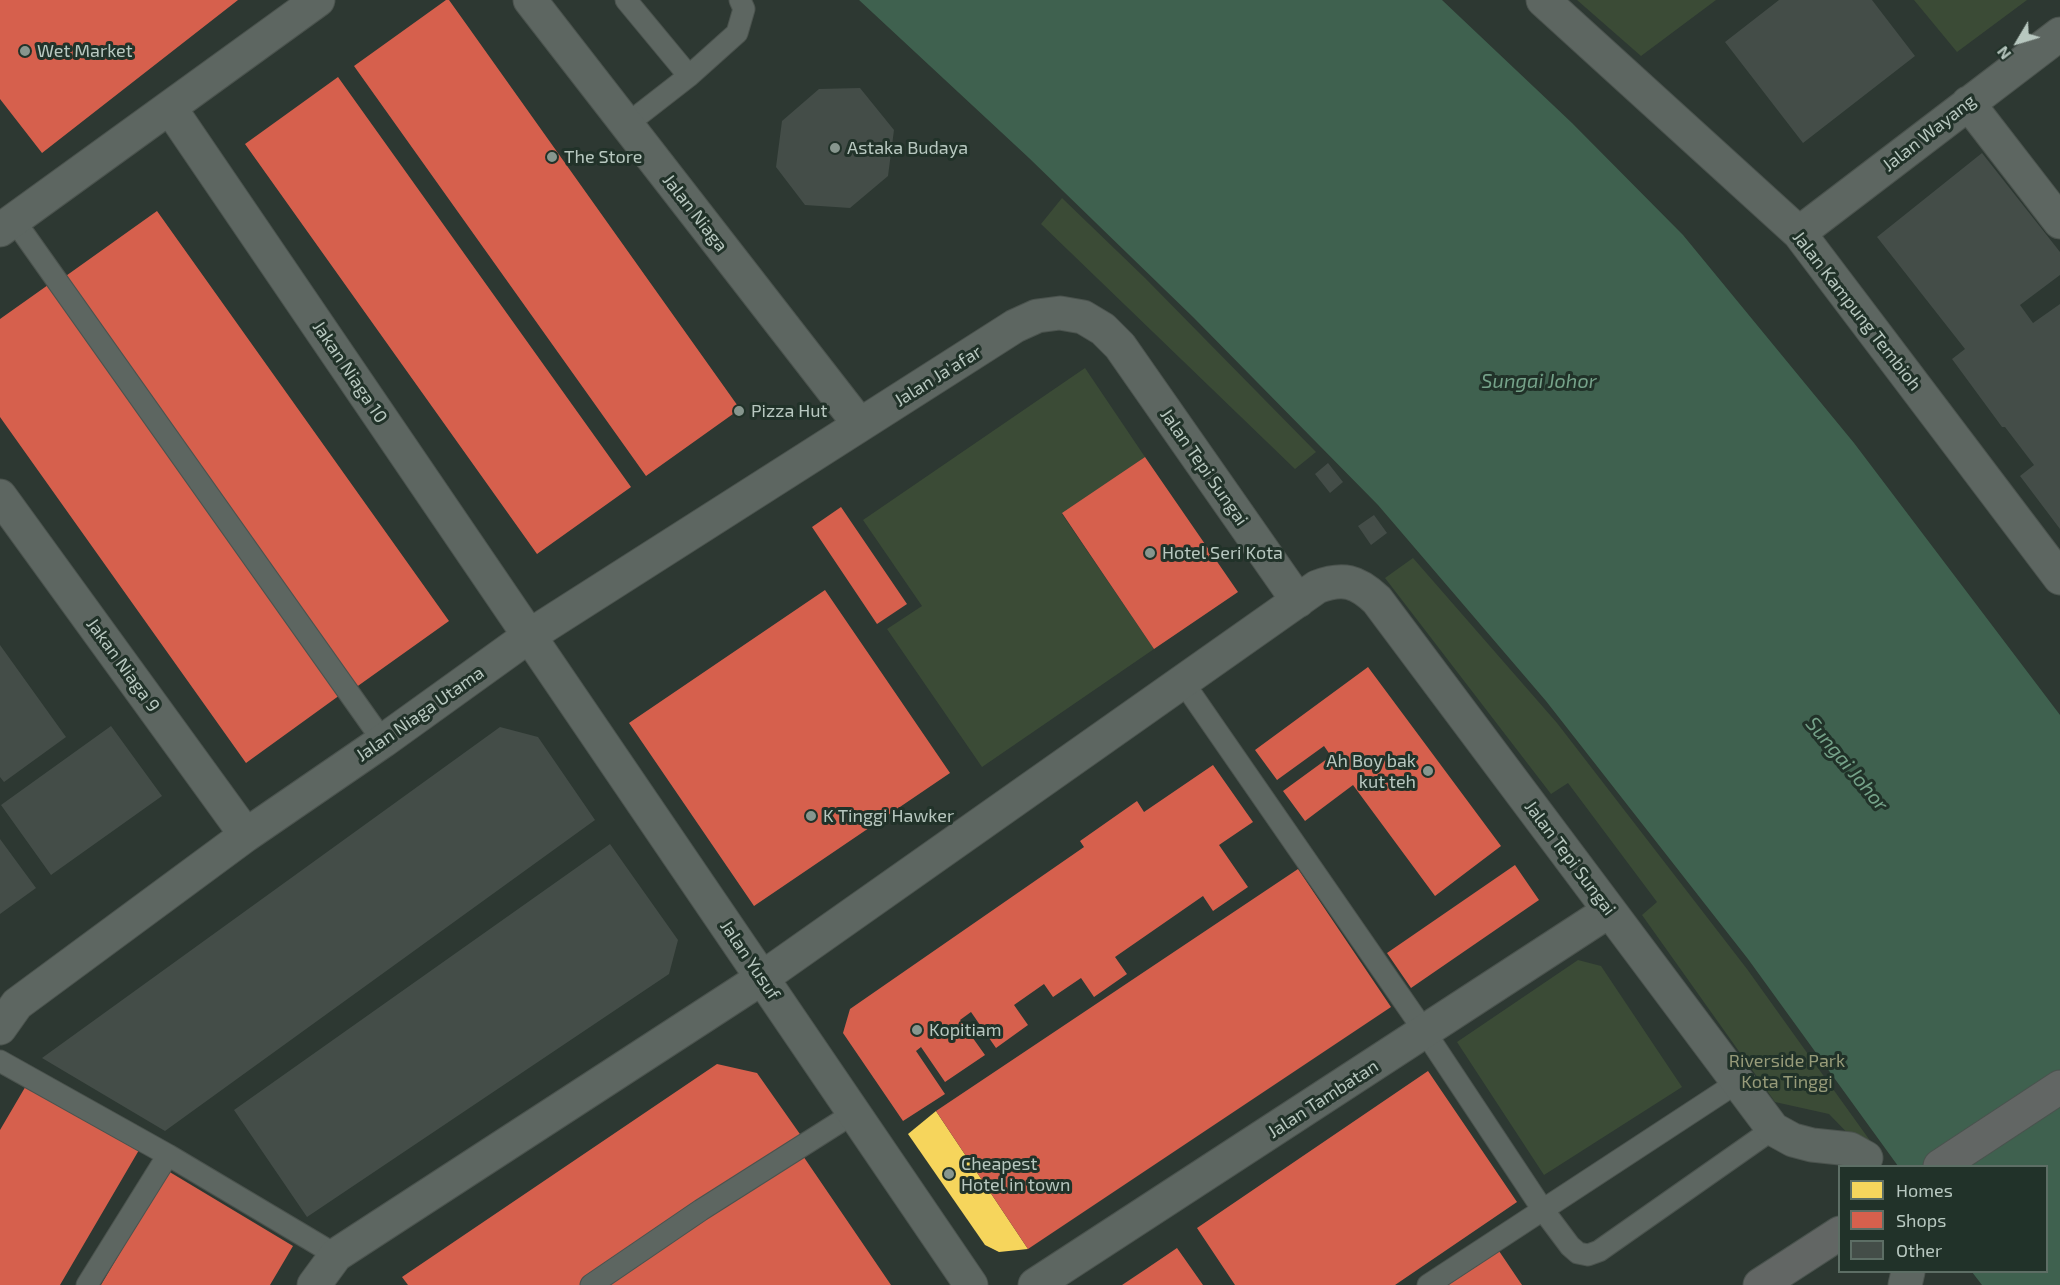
<!DOCTYPE html>
<style>
body{margin:0}
#map{position:relative;width:2060px;height:1285px;overflow:hidden;background:#2d3832;font-family:"Exo 2",sans-serif}
canvas{display:block}
.legend{position:absolute;left:1838px;top:1165px;width:210px;height:108px;box-sizing:border-box;background:#213229;border:2px solid #5d6e65;margin:0;padding:8px 10px;list-style:none;font-size:18px;color:#b8c8c0}
.legend li{display:flex;align-items:center;gap:12px;height:30px}
.legend b{width:30px;border:2px solid #5d6e65}
.north{position:absolute;left:1988px;top:12px;width:60px;height:60px;-webkit-text-stroke:4px #213229;paint-order:stroke;rotate:232deg;font-size:16px;font-weight:700;line-height:24px;text-align:center;color:#b8c8c0}
.north::after{content:'';display:block;margin:auto;width:21px;height:27px;background:#b8c8c0;clip-path:polygon(50% 0,100% 100%,50% 72%,0 100%)}
</style>
<div id="map">
<canvas width="2060" height="1285"></canvas>
<ul class="legend">
<li><b style="height:16px;background:#f6d55c"></b>Homes</li>
<li><b style="height:16px;background:#d6604d"></b>Shops</li>
<li><b style="height:16px;background:#444d48"></b>Other</li>
</ul>
<div class="north">N</div>
</div>
<script>
const ctx = document.querySelector('canvas').getContext('2d');
ctx.lineJoin = 'round';
function paint(path, color) { ctx.fillStyle = color; ctx.fill(path, 'evenodd'); }
function stroke(path, color, width, dash) { ctx.strokeStyle = color; ctx.lineWidth = width; ctx.lineCap = dash ? 'butt' : 'round'; ctx.setLineDash(dash || []); ctx.stroke(path); }
function write(font, color, halo, rows, align = 'center') {
  ctx.font = font + ' "Exo 2",sans-serif'; ctx.lineWidth = 6; ctx.setLineDash([]); ctx.textBaseline = 'middle'; ctx.strokeStyle = halo; ctx.fillStyle = color; for (const [text, x, y, turn = 0] of rows) {
    ctx.save(); ctx.translate(x, y); ctx.rotate((+turn || 0) * Math.PI / 180); ctx.textAlign = isNaN(turn) ? turn : align; if (halo) ctx.strokeText(text, 0, 0); ctx.fillText(text, 0, 0); ctx.restore();
  }
}
const green = new Path2D(`
 M1577,0H1716L1641,56Z
 M1914,0H2027L1957,52Z
 M1062,198L1145,278L1316,452L1295,469L1041,224Z
 M1085,368L1145,457L1062,514L1154,649L982,767L887,629L922,606L863,520Z
 M1413,558L1557,723L1747,969L1871,1142L1862,1148L1829,1114L1775,1102L1642,915L1657,902L1568,783L1551,794L1385,578Z
 M1578,960L1601,966L1682,1087L1544,1175L1457,1042Z`);
const water = new Path2D(`
 M859,0H1442L1572,123L1683,235L1854,443L2060,715V1285H1982L1972,1272H2046V1166H1898L1748,959L1546,701L1378,505L1194,318L1029,158Z`);
const homes = new Path2D(`
 M936,1111L1028,1249L999,1252L985,1245L908,1134Z`);
const shops = new Path2D(`
 M0,0H238L42,153L0,99Z
 M446,0H449L469,28L740,409L646,476L354,66Z
 M338,77L631,487L537,554L245,144Z
 M157,211L449,621L355,688L63,278Z
 M48,285L340,695L246,763L0,417V319Z
 M1145,457L1238,592L1154,649L1062,513Z
 M841,507L907,604L877,624L812,527Z
 M825,590L950,773L754,906L629,723Z
 M1368,667L1501,846L1435,896L1353,785L1305,821L1283,791L1331,756L1324,746L1277,780L1255,750Z
 M1213,765L1253,822L1219,845L1248,887L1213,911L1203,896L1115,957L1127,974L1094,997L1081,978L1053,997L1044,984L1014,1005L1028,1025L996,1048L971,1012L960,1020L985,1055L945,1082L921,1047L916,1051L945,1094L903,1121L843,1033L850,1009L1084,847L1080,841L1137,801L1144,812Z
 M1515,865L1539,900L1411,988L1387,953Z
 M1298,869L1391,1007L1028,1249L936,1111Z
 M717,1064L757,1073L802,1137L583,1285H408L402,1277Z
 M1428,1071L1517,1202L1395,1285H1235L1197,1228Z
 M27,1084L139,1150L60,1285H0V1130Z
 M799,1150L891,1285H600Z
 M168,1171L293,1246L270,1285H101Z
 M1177,1248L1203,1285H1122L1146,1269Z
 M1499,1251L1522,1285H1448Z`);
const building = new Path2D(`
 M1779,0H1872L1915,56L1803,143L1725,42Z
 M860,88L894,130L888,176L850,208L805,205L776,167L782,121L819,89Z
 M1982,153L2060,252V275L2020,305L2033,323L2060,304V529L2020,476L2034,465L2005,427H2002L1952,359L1965,349L1877,237Z
 M1328,463L1343,482L1330,493L1315,474Z
 M1374,515L1387,533L1371,545L1358,526Z
 M0,645L66,737L4,782L0,777Z
 M111,726L162,796L51,875L1,805Z
 M500,727L538,737L595,820L165,1131L42,1058Z
 M0,839L36,888L0,914Z
 M610,844L678,940L669,974L307,1217L234,1110Z`);
const lane = new Path2D(`
 M626,0L689,76
 M626,125L689,76L737,33L744,9L740,0
 M14,220L383,741
 M1183,682L1425,1032L1543,1210L1570,1246L1578,1253L1588,1255L1599,1251L1773,1129
 M0,1061L168,1155L336,1255
 M87,1285L168,1155
 M591,1285L701,1210L854,1113
 M1428,1285L1738,1082`);
const street = new Path2D(`
 M530,0L860,425
 M1543,0L1799,233L2060,578
 M1968,103L2060,222
 M170,108L971,1285
 M0,230L318,0
 M1799,233L2060,34
 M0,496L246,835
 M0,1028L17,1004L246,835L383,741L529,636L1015,326L1037,316L1060,313L1083,317L1103,329L1120,346L1298,601
 M314,1285L336,1255L762,978L1317,587C1343,577 1357,581 1377,600L1773,1129L1793,1140L1812,1145L1850,1149L1866,1158
 M1035,1285L1609,911
 M1905,1285L1908,1272`);
const highway = new Path2D(`
 M1940,1166L2060,1087
 M1760,1285L1840,1233`);
const markers = [
 [25,51,6,"#87968e"],
 [835,148,6,"#87968e"],
 [552,157,6,"#87968e"],
 [739,411,6,"#87968e"],
 [1150,553,6,"#87968e"],
 [1428,771,6,"#87968e"],
 [811,816,6,"#87968e"],
 [917,1030,6,"#87968e"],
 [949,1174,6,"#87968e"]
];
const poiNames = [
 ["Wet Market",37,51],
 ["Astaka Budaya",847,148],
 ["The Store",564,157],
 ["Pizza Hut",751,411],
 ["Hotel Seri Kota",1162,553],
 ["Ah Boy bak",1416,761,"right"],
 ["kut teh",1416,782,"right"],
 ["K Tinggi Hawker",823,816],
 ["Kopitiam",929,1030],
 ["Cheapest",961,1164],
 ["Hotel in town",961,1185]
];
const streetNames = [
 ["Jalan Wayang",1929,133,-38],
 ["Jalan Niaga",695,213,52],
 ["Jalan Kampung Tembioh",1857,311,52],
 ["Jakan Niaga 10",350,372,56],
 ["Jalan Ja'afar",938,376,-32],
 ["Jalan Tepi Sungai",1204,467,55],
 ["Jakan Niaga 9",123,665,54],
 ["Jalan Niaga Utama",420,714,-35],
 ["Jalan Tepi Sungai",1570,858,53],
 ["Jalan Yusuf",750,960,56],
 ["Jalan Tambatan",1323,1099,-33]
];
const parkNames = [
 ["Riverside Park",1787,1061],
 ["Kota Tinggi",1787,1082]
];
const waterNames = [
 ["Sungai Johor",1539,381],
 ["Sungai Johor",1847,764,50]
];
paint(green, '#3b4b36');
paint(water, '#3f614f');
paint(homes, '#f6d55c');
paint(shops, '#d6604d');
paint(building, '#444d48');
stroke(lane, '#4b534e', 23);
stroke(street, '#4b534e', 35);
stroke(highway, '#4a534e', 35);
stroke(lane, '#5d6661', 21);
stroke(street, '#5d6661', 33);
stroke(highway, '#626664', 33);
for (const [x, y, r, color] of markers) { const dot = new Path2D(); dot.arc(x, y, r, 0, 2 * Math.PI); ctx.fillStyle = color; ctx.fill(dot); stroke(dot, '#213229', 2); }
write('18px', '#b8c8c0', '#213229', poiNames, 'left');
write('18px', '#b8c8c0', '#213229', streetNames);
write('18px', '#979b79', '#213229', parkNames);
write('italic 20px', '#75a289', '#213229', waterNames);
</script>
